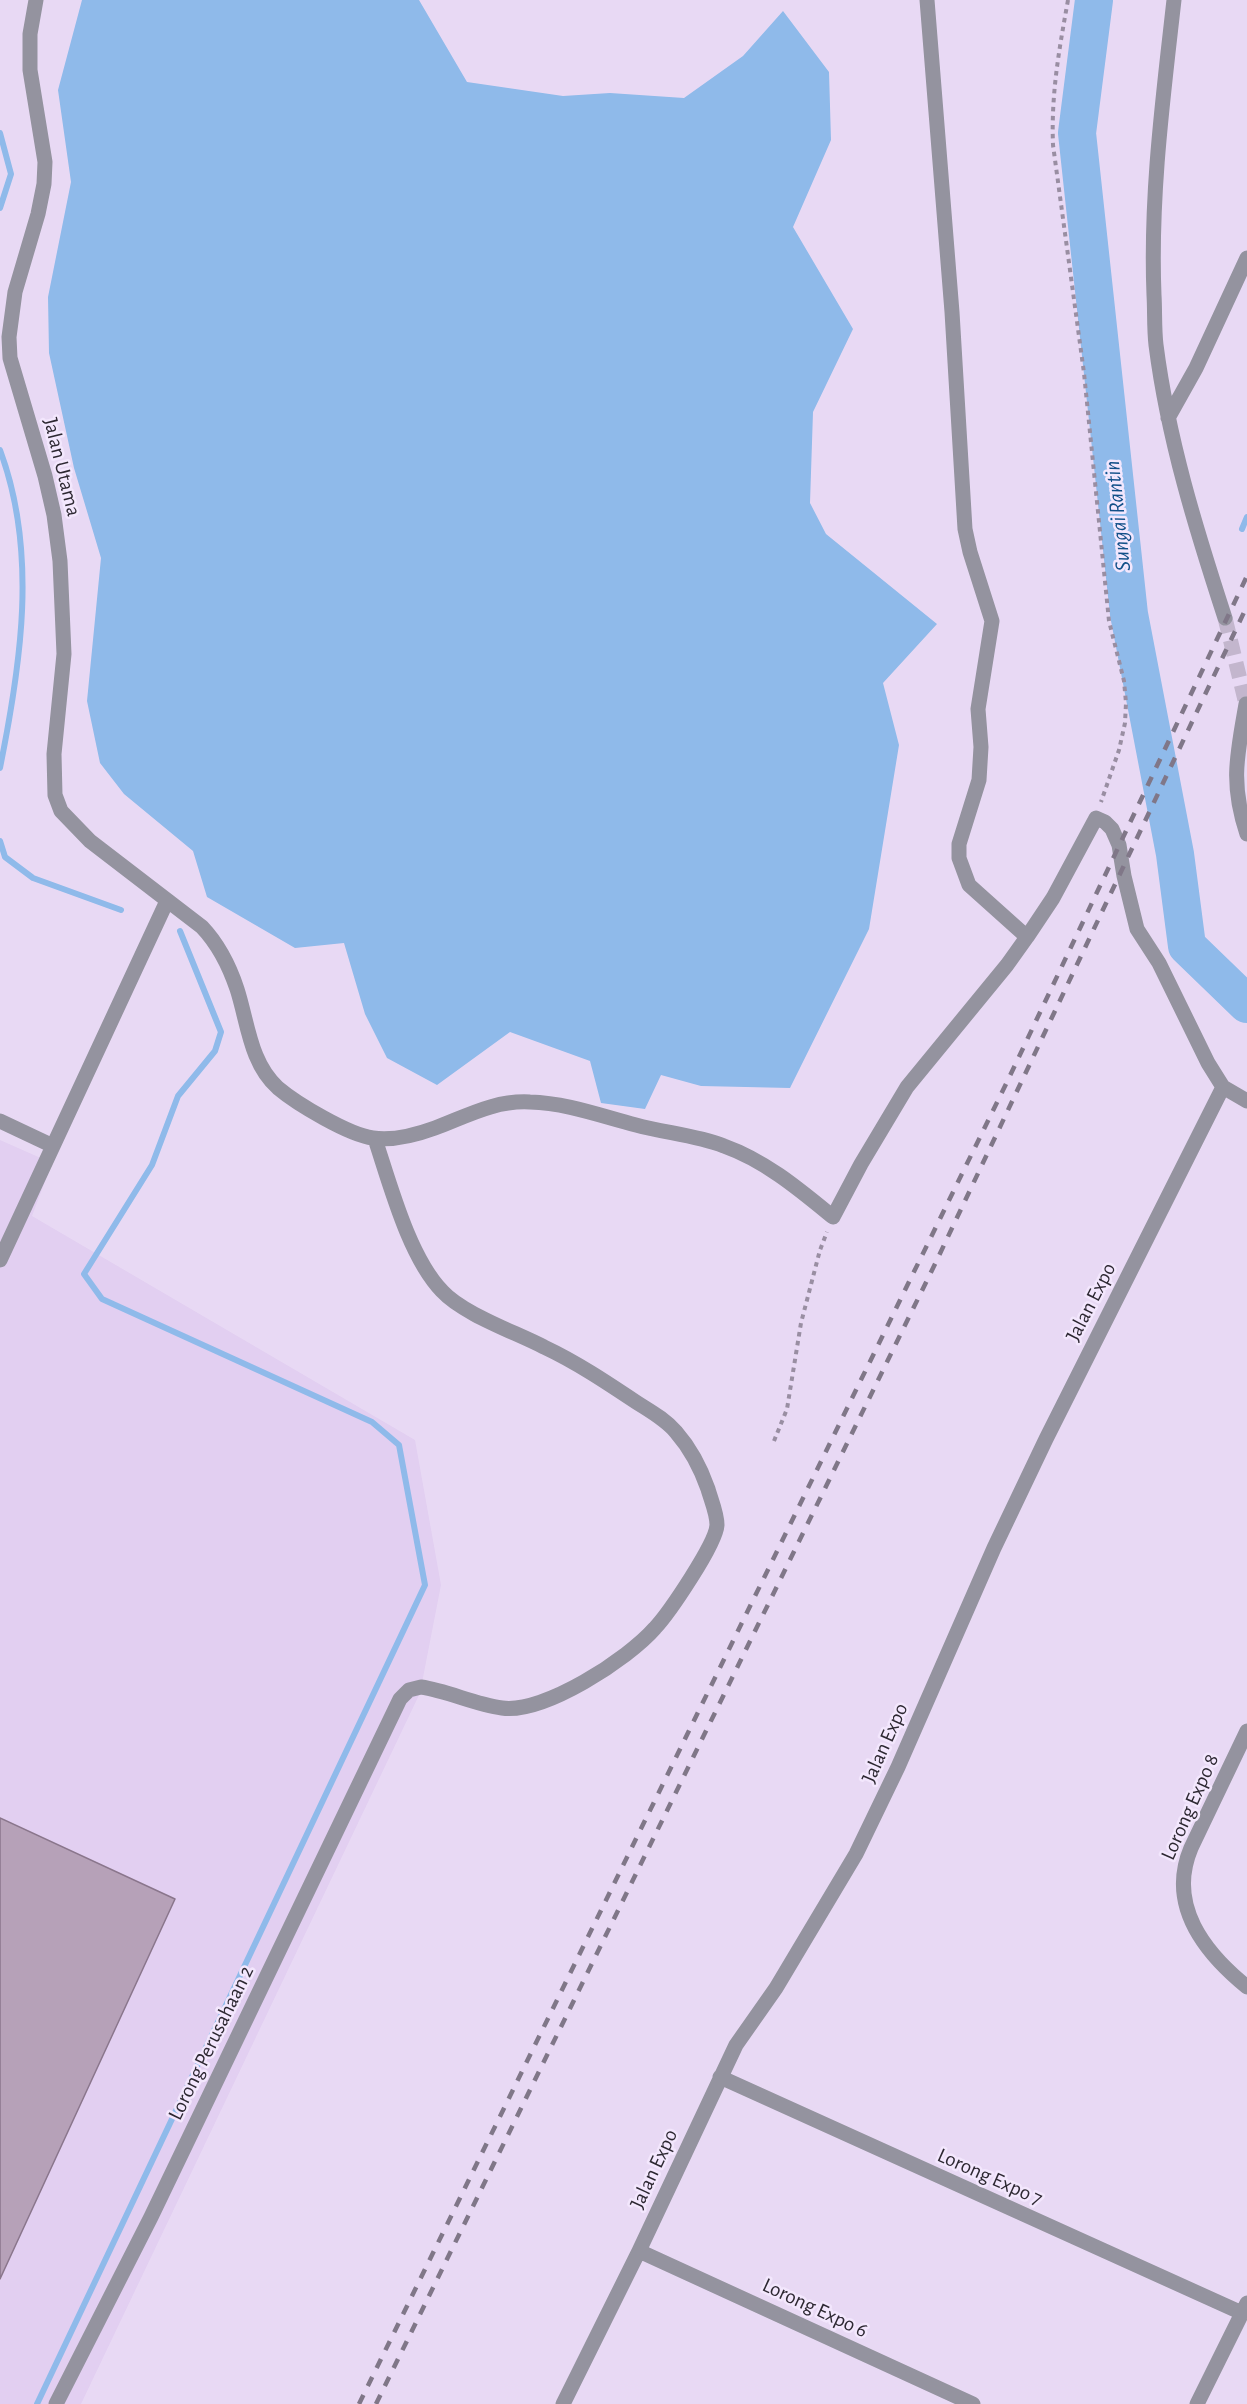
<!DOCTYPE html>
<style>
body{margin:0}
canvas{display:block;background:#e8d9f4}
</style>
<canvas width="1247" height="2404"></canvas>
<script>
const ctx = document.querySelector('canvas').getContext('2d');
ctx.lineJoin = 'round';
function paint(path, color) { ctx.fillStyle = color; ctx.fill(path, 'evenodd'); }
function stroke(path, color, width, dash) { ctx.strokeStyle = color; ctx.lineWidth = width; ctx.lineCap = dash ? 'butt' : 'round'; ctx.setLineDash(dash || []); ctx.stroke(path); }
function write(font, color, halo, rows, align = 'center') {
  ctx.font = font + ' "Alegreya Sans",sans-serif'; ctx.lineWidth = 5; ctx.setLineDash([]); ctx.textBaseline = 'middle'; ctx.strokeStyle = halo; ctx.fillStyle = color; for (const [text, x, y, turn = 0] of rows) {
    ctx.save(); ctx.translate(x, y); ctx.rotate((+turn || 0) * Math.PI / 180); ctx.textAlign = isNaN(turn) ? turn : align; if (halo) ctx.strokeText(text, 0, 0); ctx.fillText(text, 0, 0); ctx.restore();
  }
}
const built = new Path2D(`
 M0,1140L52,1163L32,1216L415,1440L441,1585L420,1693L81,2404H0Z`);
const water = new Path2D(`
 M82,0H419L467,82L563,96L610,93L684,98L743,56L783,11L829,72L831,140L793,227L853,329L813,412L810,503L826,534L937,624L883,683L899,745L869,929L790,1088L701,1086L661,1075L645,1109L601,1103L590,1061L510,1032L437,1085L387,1058L365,1014L344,943L295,948L207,897L193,851L124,794L100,763L87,701L101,558L74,468L49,353L48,297L71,182L58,90Z`);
const stream = new Path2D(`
 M0,133L11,174L0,208
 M0,450C38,552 21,664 0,768
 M1242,529L1247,517
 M0,841L5,857L33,878L121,910
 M37,2404L425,1585L399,1445L372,1422L102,1299L84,1274L152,1165L178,1096L215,1051L221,1032L180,931`);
const river = new Path2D(`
 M1094,0L1077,133L1129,614L1175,854L1187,946L1247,1004`);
const building = new Path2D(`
 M0,1818L175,1899L0,2279Z`);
const minorTunnel = new Path2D(`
 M1225,618L1246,704`);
const path = new Path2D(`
 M1068,0C1059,50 1051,94 1053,145L1084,373L1109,621L1124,681L1126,703L1125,723L1119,750L1101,802
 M774,1441L787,1409L801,1323L820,1250L827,1232`);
const minor = new Path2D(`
 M36,0L30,34V70L45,162L44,184L38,214L15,292L9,337L10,358L45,476L54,515L60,561L64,654L54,754L55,795L61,811L90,841L202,927C219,945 229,965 237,989C248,1023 250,1063 278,1088C297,1104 349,1135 373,1138C394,1141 416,1135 435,1128C467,1116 495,1100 530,1102C567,1103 601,1116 636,1125C665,1133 696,1135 724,1146C766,1161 800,1190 833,1217L861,1164L907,1087L1007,965L1027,937L1053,898L1096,818L1105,822L1112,829L1119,845L1124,876L1137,929L1159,963L1208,1063L1223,1087L1247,1101
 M927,0L952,312L965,529L970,552L992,621L978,709L981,747L979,780L959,844V858L969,885L1027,937
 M1174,0C1163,98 1150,196 1154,295C1155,311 1154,328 1156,345C1168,439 1196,529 1225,618
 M1168,418L1196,368L1247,258
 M1246,704C1237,755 1230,784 1247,834
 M0,1121L53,1146
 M0,1260L167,901
 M1247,1731L1191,1848C1167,1905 1204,1952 1247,1987
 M720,2077L1242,2313
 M639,2251L973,2404
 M56,2404L151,2217L400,1699L409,1690L421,1687C448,1691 474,1704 502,1708C544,1714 628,1659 655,1628C669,1613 716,1544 717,1525C717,1513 711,1500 708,1489C701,1469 690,1448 676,1432C665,1419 650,1411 636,1402C606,1382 576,1362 544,1347C515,1332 463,1314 442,1291C409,1257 390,1184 375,1139
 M563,2404L639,2251L736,2045L776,1988L856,1854L898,1767L994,1548L1046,1439L1223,1087
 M1197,2404L1247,2303`);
const rail = new Path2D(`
 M359,2404L1007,1082L1247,576
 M376,2404L935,1264L1247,606`);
const streetNames = [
 ["Jalan Utama",62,467,76],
 ["Jalan Expo",1091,1302,-63],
 ["Jalan Expo",885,1743,-66],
 ["Lorong Expo 8",1190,1807,-66],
 ["Lorong Perusahaan 2",211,2043,-64],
 ["Jalan Expo",654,2169,-65],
 ["Lorong Expo 7",990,2177,24],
 ["Lorong Expo 6",815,2308,25]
];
const waterNames = [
 ["Sungai Rantin",1118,516,-96]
];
paint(built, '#e2cff1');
paint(water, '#8fbaea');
stroke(stream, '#8fbaea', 6);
stroke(river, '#8fbaea', 38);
paint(building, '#b6a1b8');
stroke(building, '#8a768c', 1.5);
stroke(minorTunnel, '#c3b6cd', 15, [15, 8]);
stroke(path, '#998ea2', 4, [4.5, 4.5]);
stroke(minor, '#94939f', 15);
stroke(rail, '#807788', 4.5, [10, 10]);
write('21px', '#2d2832', '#f3e7fd', streetNames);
write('italic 22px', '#114f88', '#f3e7fd', waterNames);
</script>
